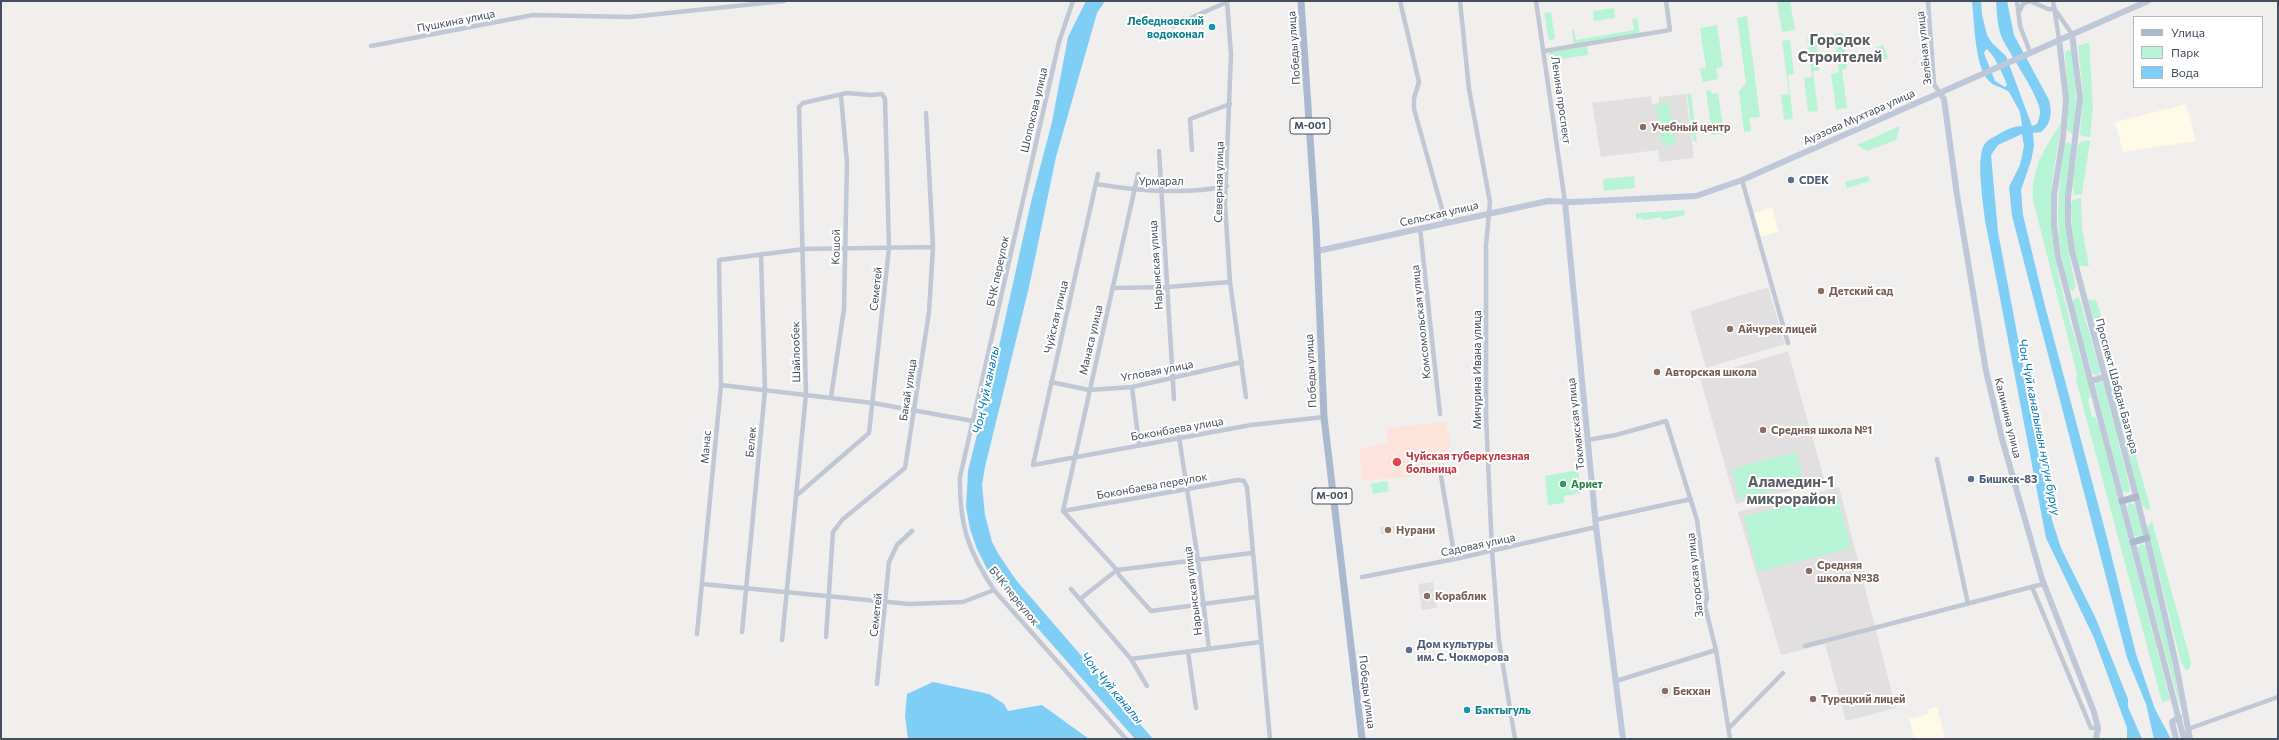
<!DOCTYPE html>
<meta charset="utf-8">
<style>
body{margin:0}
#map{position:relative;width:2279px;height:740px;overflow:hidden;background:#f1eeee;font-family:Commissioner,sans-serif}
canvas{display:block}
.frame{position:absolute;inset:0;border:2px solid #444e5e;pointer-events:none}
.legend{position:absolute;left:2133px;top:16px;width:130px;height:72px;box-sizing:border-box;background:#fff;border:1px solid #b4b8bf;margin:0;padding:5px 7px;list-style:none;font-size:12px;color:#444e5e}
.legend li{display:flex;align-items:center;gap:8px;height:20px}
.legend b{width:20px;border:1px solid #b4b8bf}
</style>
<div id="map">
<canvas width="2279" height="740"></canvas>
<div class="frame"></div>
<ul class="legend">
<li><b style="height:5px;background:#aab9d0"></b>Улица</li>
<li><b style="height:11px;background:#b7f4d6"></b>Парк</li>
<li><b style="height:11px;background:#7fcef6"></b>Вода</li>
</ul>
</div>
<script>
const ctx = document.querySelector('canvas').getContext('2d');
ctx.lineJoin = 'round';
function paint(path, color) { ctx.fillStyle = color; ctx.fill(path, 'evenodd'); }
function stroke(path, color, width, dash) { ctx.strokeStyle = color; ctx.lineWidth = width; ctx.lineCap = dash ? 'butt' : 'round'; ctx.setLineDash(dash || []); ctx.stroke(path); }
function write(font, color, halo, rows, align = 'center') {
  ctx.font = font + ' Commissioner,sans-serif'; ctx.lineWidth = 4; ctx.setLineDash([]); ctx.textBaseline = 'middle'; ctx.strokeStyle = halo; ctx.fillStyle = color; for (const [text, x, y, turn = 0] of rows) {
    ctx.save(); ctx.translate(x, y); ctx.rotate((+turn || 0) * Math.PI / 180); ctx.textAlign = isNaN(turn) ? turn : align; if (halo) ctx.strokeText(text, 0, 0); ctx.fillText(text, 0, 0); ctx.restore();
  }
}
const commercial = new Path2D(`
 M2186,104L2196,141L2123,152L2115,122Z
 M1772,208L1779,232L1761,237L1754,213Z
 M1937,706L1945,739H1914L1909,719L1929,714L1928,709Z`);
const education = new Path2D(`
 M1686,94L1694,158L1660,162L1658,150L1601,157L1592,103L1651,96L1652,104L1659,103V97Z
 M1768,287L1785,344L1706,368L1690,311Z
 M1788,351L1825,482L1736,504L1700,378Z
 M1839,487L1896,708L1846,721L1825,644L1781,655L1738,512Z
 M1395,526V533L1381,534L1380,527Z
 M1433,582L1437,608L1422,610L1418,584Z
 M1659 691a6 6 0 1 1 12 0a6 6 0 1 1-12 0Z`);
const medical = new Path2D(`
 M1446,422L1451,447L1421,475L1362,481L1359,449L1387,443V428Z`);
const green = new Path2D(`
 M1777,1H1790L1795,30L1782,32Z
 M1614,8L1615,18L1594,21L1593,11Z
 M1551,12L1555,39L1549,40L1544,13Z
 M1747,16L1760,117L1749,118L1751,131L1744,132L1739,91L1746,83L1737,18Z
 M1637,18L1640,34L1574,45L1572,30H1574L1576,40L1634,30L1632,19Z
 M1717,25L1723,67L1716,68L1718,79L1703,82L1700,69L1706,68L1700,28Z
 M1843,33L1847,69L1842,70L1847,108L1836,109L1831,74L1839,72L1834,34Z
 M1816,37L1819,70L1813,71L1818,111L1808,112L1804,78L1812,77L1807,38Z
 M1790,40L1794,74L1788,75L1793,119L1784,120L1781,95L1789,94L1782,41Z
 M2089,42L2093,107L2090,137L2082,136L2080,134L2083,94L2078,46Z
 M1587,45L1588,55L1555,60L1556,68L1552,69L1549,51Z
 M1883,45L1888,58L1881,61L1875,48Z
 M2072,49L2076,98L2074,133L2072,134L2067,131L2068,98L2065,52Z
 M1711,90L1712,94L1718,93L1724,133L1712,135L1706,91Z
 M1687,94H1691L1697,141H1693Z
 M1669,102L1676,144L1663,146L1656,104Z
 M2061,123C2058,148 2052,173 2051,198C2049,263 2072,325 2089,386L2090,398L2088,399L2092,417H2095L2099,425L2170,700L2162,702L2076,380L2077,374L2033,200C2030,170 2046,146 2061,123Z
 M1900,126L1896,140L1867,151L1857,145Z
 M2082,141H2090L2082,194L2075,195L2072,187L2078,145Z
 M2069,142L2072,146C2063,198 2064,236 2076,287L2073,291C2066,288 2066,278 2065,272C2054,226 2058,189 2065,144Z
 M1634,176L1635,188L1604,191L1603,179Z
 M1868,176L1870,181L1847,188L1845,182Z
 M2081,198L2082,228L2089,266H2078L2072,232L2071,204L2073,200Z
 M1684,210L1685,215L1663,220L1661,217L1643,220L1642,218L1636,219V213Z
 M2078,297L2080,300L2100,371L2098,376L2092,373L2072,302L2074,299Z
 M2087,299L2097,301L2115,366L2111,369L2105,367L2104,356H2106L2101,337H2099Z
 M2117,375L2129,433L2151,509L2147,510L2141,504L2108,379Z
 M2098,382H2103L2130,488L2129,492L2126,493L2122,490L2095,385Z
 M1796,452L1804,482L1739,499L1732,469Z
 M1578,470L1581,493L1564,496V503L1548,505L1545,476Z
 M1387,481L1389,491L1373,494L1371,484Z
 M1836,492L1851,548L1758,572L1744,517Z
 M2129,503L2135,505L2143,534L2141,537L2134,536L2127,507Z
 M2152,521L2191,662L2189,670H2186L2181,663L2147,527Z
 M2141,544L2147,546L2169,640L2180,707L2137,548Z`);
const water = new Path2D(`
 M1086,1H1105L1097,13L1056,157L1029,287L985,467L982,485L985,515L992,542L999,555L1016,580L1153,739H1135L1006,592L988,571L977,549L970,529L966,507L968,471L1000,342L1031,202L1052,122L1068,37Z
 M1972,1H1981L1982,15L1987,35L1992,43L2006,56L2032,126L2037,124C2038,121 2040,116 2040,112C2041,99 2009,53 2002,38C1997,26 1997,13 1996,1H2007L2014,35L2049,100C2052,112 2052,123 2041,132L2033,133L2034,146L2031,161L2021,190L2023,215L2044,302L2105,530L2136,654L2155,709L2171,739H2154L2146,704L2127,658L2012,216L2009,187L2020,165L2024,146L2022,134L1998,145L1991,155L1998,232L2052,520L2061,548L2096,619L2128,699V707L2142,739H2127V728L2094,638L2046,538L1985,220C1983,202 1976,159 1984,145C1987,140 1994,137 1999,134C2006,130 2013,126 2022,126L2020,112L2009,92C2003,87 1994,87 1988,80C1975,67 1974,20 1972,1ZM1986,49C1993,52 2004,76 2007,85L2005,87L1995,81L1984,53Z
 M933,682L989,694L1004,704L1008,711L1042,705L1089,739H908L905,716L907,694Z`);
const street = new Path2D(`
 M1073,1L1059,42L960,477C959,524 968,551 994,590L1126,739
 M1227,1L1231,55L1225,203L1230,282L1246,397
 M1400,1L1419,82L1414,98V109L1446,223
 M1460,1L1469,89L1490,202L1486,245V415L1492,551L1499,641L1515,739
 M1536,1L1565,202
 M1928,1L1934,84L1939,92
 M2017,1L2020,26L2030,52
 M2053,1L2059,39
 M2056,11L2072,34
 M2019,12L2023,4L2030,1L2048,9H2055
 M1173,26L1227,2
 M371,46L533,15L630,17L784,1
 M1544,51L1670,30L1666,1
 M1192,150L1190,119L1230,104
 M1159,151L1174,399
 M1098,174L1033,465L1251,425L1324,417
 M1742,180L1788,343
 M1096,184C1138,191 1185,195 1227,186
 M1420,228L1440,414
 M1112,288L1167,287L1230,282
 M1051,382L1089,390L1132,387L1242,362
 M721,385L873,403L973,421
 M1132,387L1139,445
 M831,397L844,309L847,163L841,96
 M1179,437L1198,560L1209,649
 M1587,440L1616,435L1666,421L1697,520L1707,598L1705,606L1716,650L1730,739
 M1937,459L1968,604
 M1441,476L1455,559
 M1063,511L1238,480L1244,481L1247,487L1270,739
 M1063,511L1138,174
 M1063,511L1117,570L1080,599
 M1595,520L1691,499
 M1252,553L1117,570L1119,575L1151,611L1256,597
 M1362,577L1455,559L1596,527
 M702,584L909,604L963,602L994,590
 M2032,587L2091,728H2098
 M1071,589L1131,659L1147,686
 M742,632L765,390L761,254
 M697,634L721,385L719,260L804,249L933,247
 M826,637L833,532L842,520L905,468L929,312L933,247L926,113
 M782,640L806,394L799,107L803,103L847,93L870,95L882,94L885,99L889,248L869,433L796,496
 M1805,646L2043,584
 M1188,652L1196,708
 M1131,659L1260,642
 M1616,681L1716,650
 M877,684L889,562L897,545L912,531
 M1729,728L1783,673
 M2188,729L2278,697`);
const secondary = new Path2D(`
 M2072,34L2080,98L2068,197V222L2072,251L2147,538L2176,664L2190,739
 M2059,39L2066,99L2063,137L2054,195V225L2058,257L2184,739
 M1939,92L1944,99L1957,195L1986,371L2002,439L2042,579L2094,712L2098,728L2096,739
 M1565,202L1596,527L1623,739
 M1317,251L1548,201L1573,202L1696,196L1742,180L2148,1
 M2091,381L2105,377
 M2176,739L2172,722L2179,717`);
const primary = new Path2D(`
 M1301,1L1316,227L1324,417L1362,739
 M2122,501L2136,497
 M2133,542L2147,538`);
const markers = [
 [1212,27,4,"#0f9aa8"],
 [1643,127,4,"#8d6e63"],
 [1791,180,4,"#5c6f8a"],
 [1821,291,4,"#8d6e63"],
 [1730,329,4,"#8d6e63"],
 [1657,372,4,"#8d6e63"],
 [1763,430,4,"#8d6e63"],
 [1397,462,5,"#e0444e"],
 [1971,479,4,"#5c6f8a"],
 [1563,484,4,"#2e9e5b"],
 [1388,530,4,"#8d6e63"],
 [1809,571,4,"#8d6e63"],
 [1427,596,4,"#8d6e63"],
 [1409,650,4,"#5c6f8a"],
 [1665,691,4,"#8d6e63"],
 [1813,699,4,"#8d6e63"],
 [1467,710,4,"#0f9aa8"]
];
const shields = [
 [1310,126,40],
 [1332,496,40]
];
const shieldNames = [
 ["М-001",1310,126],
 ["М-001",1332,496]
];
const streetNames = [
 ["Пушкина улица",456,21,-11],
 ["Победы улица",1294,48,-94],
 ["Зелёная улица",1924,48,-96],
 ["Ленина проспект",1561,100,82],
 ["Шопокова улица",1034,110,-77],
 ["Ауэзова Мухтара улица",1859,117,-24],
 ["Урмарал",1161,181],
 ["Северная улица",1219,182,-89],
 ["Сельская улица",1439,214,-13],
 ["Кошой",836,247,-89],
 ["Нарынская улица",1156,265,-94],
 ["БЧК переулок",998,271,-78],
 ["Семетей",876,289,-84],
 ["Чуйская улица",1056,317,-77],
 ["Комсомольская улица",1421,322,-96],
 ["Манаса улица",1091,340,-77],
 ["Шайлообек",796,352,-91],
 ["Мичурина Ивана улица",1477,370,-90],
 ["Угловая улица",1157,371,-11],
 ["Победы улица",1311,371,-93],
 ["Проспект Шабдан Баатыра",2117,386,75],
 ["Бакай улица",908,390,-81],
 ["Калинина улица",2008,418,76],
 ["Токмакская улица",1576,424,-96],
 ["Боконбаева улица",1177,429,-10],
 ["Белек",751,442,-85],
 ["Манас",706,447,-85],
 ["Боконбаева переулок",1152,486,-10],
 ["Садовая улица",1478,545,-12],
 ["Загорская улица",1695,575,-96],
 ["Нарынская улица",1193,591,-97],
 ["БЧК переулок",1014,596,51],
 ["Семетей",876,615,-84],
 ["Победы улица",1367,692,83]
];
const cultureNames = [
 ["Лебедновский",1204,21],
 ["водоконал",1204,34],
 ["Бактыгуль",1475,710,"left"]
];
const educationNames = [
 ["Учебный центр",1651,127],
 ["Детский сад",1829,291],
 ["Айчурек лицей",1738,329],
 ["Авторская школа",1665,372],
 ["Средняя школа №1",1771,430],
 ["Нурани",1396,530],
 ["Средняя",1817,565],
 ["школа №38",1817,578],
 ["Кораблик",1435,596],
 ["Бекхан",1673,691],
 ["Турецкий лицей",1821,699]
];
const serviceNames = [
 ["CDEK",1799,180],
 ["Бишкек-83",1979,479],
 ["Дом культуры",1417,644],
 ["им. С. Чокморова",1417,657]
];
const healthNames = [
 ["Чуйская туберкулезная",1406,456],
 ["больница",1406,469]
];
const leisureNames = [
 ["Ариет",1571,484]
];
const waterNames = [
 ["Чоң Чүй каналы",986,390,-78],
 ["Чоң Чүй каналынын нугун буруу",2039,427,79],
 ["Чоң Чүй каналы",1112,688,50]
];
const districtNames = [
 ["Городок",1840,40],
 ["Строителей",1840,57],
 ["Аламедин-1",1791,482],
 ["микрорайон",1791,499]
];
paint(commercial, '#fefae5');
paint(education, '#e2dfe0');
paint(medical, '#fee3db');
paint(green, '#b7f4d6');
paint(water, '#7fcef6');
stroke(street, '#c0c8d5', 4.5);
stroke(secondary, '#bec8d9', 6);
stroke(primary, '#aab9d0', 7);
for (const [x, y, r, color] of markers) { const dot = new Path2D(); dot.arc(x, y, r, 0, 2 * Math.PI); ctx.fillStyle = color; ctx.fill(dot); stroke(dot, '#fff', 1.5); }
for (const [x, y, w] of shields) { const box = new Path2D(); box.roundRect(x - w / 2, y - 8, w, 16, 3); ctx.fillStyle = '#fff'; ctx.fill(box); stroke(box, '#444e5e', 1); }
write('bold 10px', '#444e5e', null, shieldNames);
write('11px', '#444e5e', '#fff', streetNames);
write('bold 11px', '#0d838f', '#fff', cultureNames, 'right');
write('bold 11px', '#785e54', '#fff', educationNames, 'left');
write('bold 11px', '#4e5e75', '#fff', serviceNames, 'left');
write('bold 11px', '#be3a42', '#fff', healthNames, 'left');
write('bold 11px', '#27864d', '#fff', leisureNames, 'left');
write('italic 12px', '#0077b5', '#fff', waterNames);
write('bold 15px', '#5a5d64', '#fff', districtNames);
</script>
